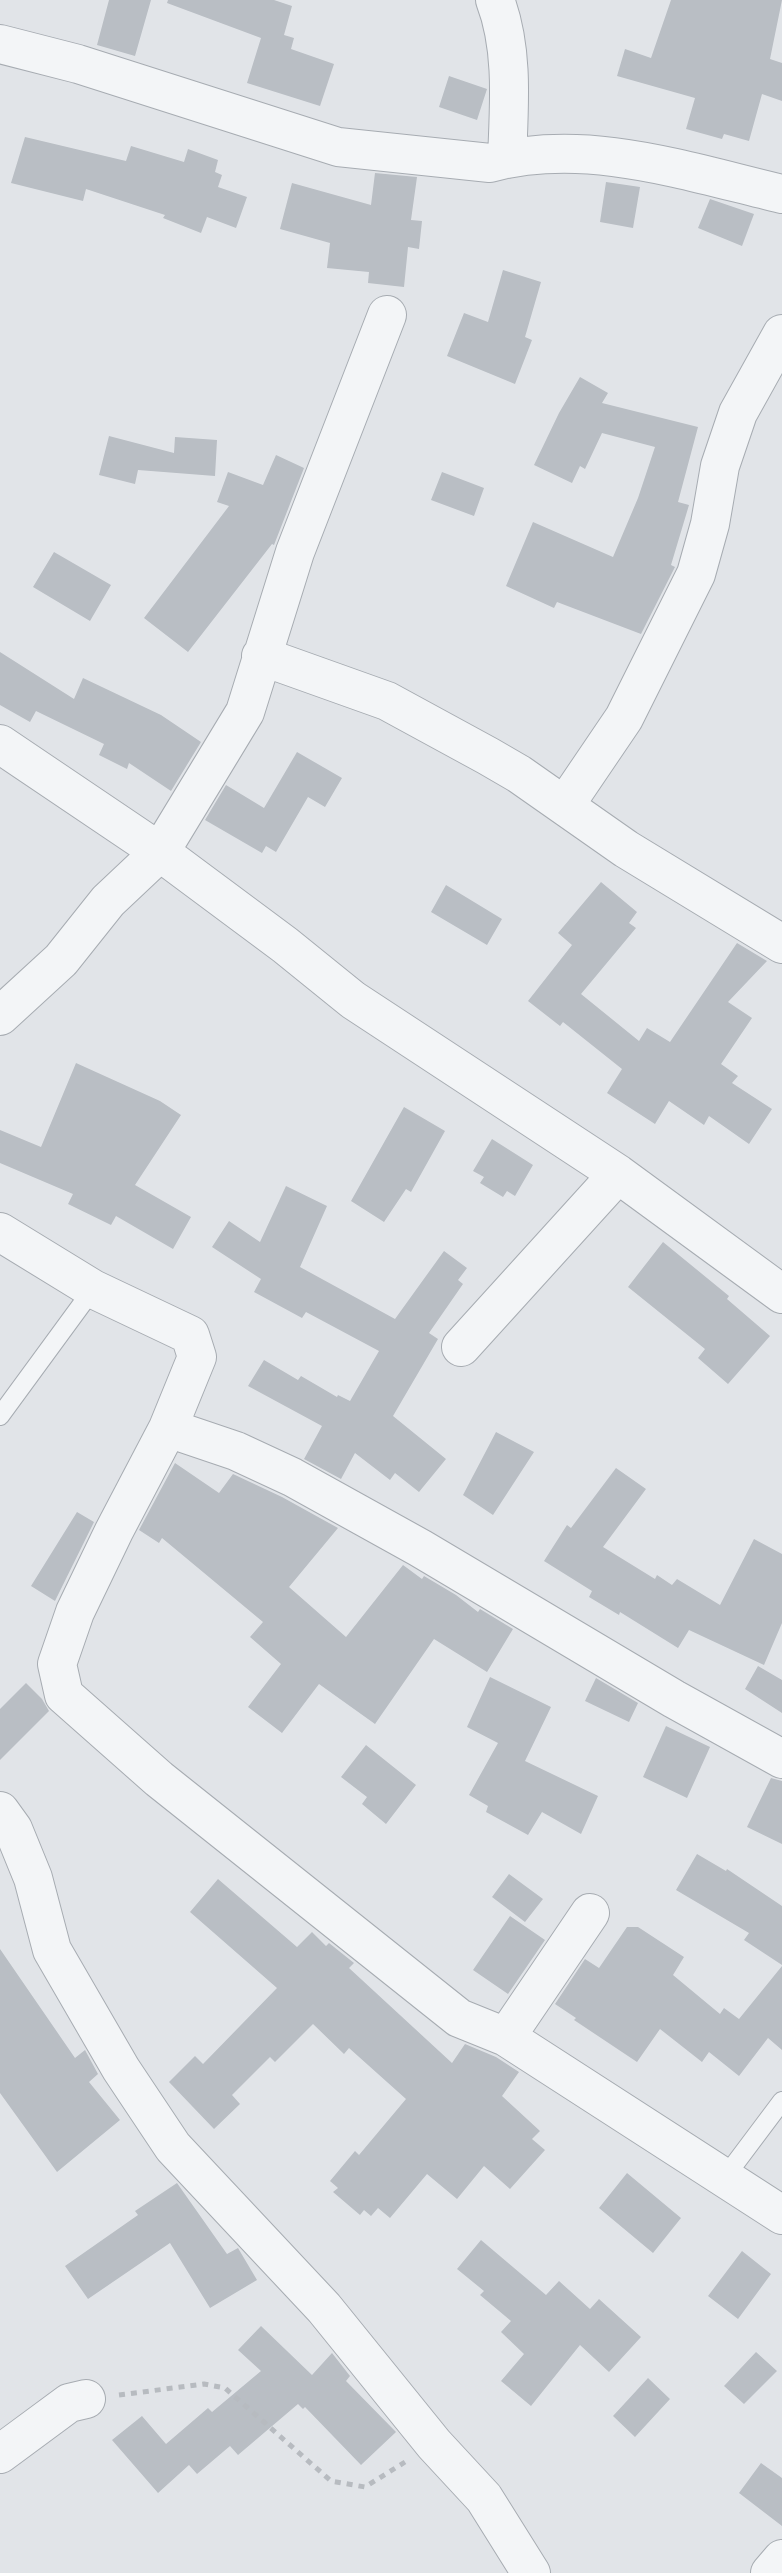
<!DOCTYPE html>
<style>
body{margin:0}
canvas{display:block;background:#e1e4e8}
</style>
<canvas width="782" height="2573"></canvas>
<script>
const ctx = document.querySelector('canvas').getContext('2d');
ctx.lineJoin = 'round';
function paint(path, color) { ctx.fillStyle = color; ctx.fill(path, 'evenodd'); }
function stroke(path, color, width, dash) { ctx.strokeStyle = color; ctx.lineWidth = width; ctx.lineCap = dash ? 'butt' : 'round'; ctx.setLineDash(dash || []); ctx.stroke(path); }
const building = new Path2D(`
 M109,0H151L135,56L97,45Z
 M168,0H274L292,6L284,35L294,38L291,49L334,64L320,106L247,83L261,38L167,3Z
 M671,0H782L770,59L782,63V101L762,94L749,141L724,134L722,139L686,129L695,98L617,76L625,49L651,58Z
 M449,76L487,89L477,120L439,107Z
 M25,137L126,161L131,146L184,162L188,149L218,160L215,172L222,175L218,187L247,197L236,228L207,217L201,233L163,218L165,215L86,189L83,201L11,183Z
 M375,173L417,177L411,220L422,221L419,249L408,247L404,287L368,283L369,272L327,268L330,243L280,229L292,183L371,205Z
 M606,182L640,187L633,228L600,222Z
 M710,199L754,214L742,246L698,228Z
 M503,270L541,282L525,337L532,340L515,384L447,356L464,313L488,322Z
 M580,377L608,393L602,403L698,427L678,502L689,505L671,565L675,567L641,634L557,602L554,608L506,586L533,522L613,557L638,498L655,447L602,433L585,469L580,466L572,483L534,465L559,413Z
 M109,436L174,453L175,437L217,440L215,476L138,470L135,484L99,475Z
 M276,455L304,468L274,545L272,544L188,652L144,618L229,506L217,502L228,472L263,485Z
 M442,472L484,488L474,516L431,500Z
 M54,552L111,585L90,621L33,587Z
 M0,652L74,699L83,678L161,715L201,742L171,791L129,763L127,769L99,755L104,744L36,711L30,722L0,705Z
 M297,752L342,778L325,807L308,797L276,852L266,846L262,853L205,820L226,785L264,808Z
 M601,882L637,912L629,923L636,928L581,994L639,1041L647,1028L670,1042L737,943L767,961L728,1002L752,1018L721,1064L738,1076L732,1083L772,1109L749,1144L709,1116L704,1125L669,1101L655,1124L607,1093L622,1069L563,1022L560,1026L528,1001L572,945L558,933Z
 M446,885L502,919L487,945L431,912Z
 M76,1063L160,1101L181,1115L135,1185L191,1217L173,1249L116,1216L111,1225L68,1204L73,1194L0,1163V1130L41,1147Z
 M404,1107L445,1131L411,1192L406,1189L384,1222L351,1201Z
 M492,1139L533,1165L515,1196L507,1191L503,1197L480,1183L484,1177L473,1171Z
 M286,1186L327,1206L300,1267L395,1319L444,1251L467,1268L458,1280L463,1284L429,1333L438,1339L393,1416L446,1459L419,1492L395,1473L390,1480L355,1453L341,1479L304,1459L322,1426L248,1386L264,1360L298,1380L301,1376L337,1397L338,1395L350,1401L379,1351L306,1312L302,1318L254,1292L261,1279L212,1247L229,1221L260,1242Z
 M663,1242L729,1296L727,1299L770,1336L728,1384L698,1358L705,1349L628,1287Z
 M496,1432L534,1452L493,1515L463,1495Z
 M175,1463L219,1493L233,1474L282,1497L338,1528L289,1587L346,1637L403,1565L422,1579L424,1576L456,1595L478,1612L480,1609L513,1629L487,1672L434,1639L375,1724L319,1684L282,1733L248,1707L281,1664L250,1637L263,1622L162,1538L159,1543L139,1530Z
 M616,1468L646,1489L603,1547L655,1579L657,1575L672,1585L677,1579L720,1605L754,1539L782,1554V1623L764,1665L689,1630L678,1648L620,1612L619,1615L589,1597L592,1591L544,1561L567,1525L571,1528Z
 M77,1512L94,1522L55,1601L31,1586Z
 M758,1666L782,1680V1713L745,1689Z
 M490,1677L551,1707L525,1761L598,1796L581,1834L542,1812L528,1835L486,1812L488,1806L469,1795L498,1743L467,1727Z
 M596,1678L638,1703L629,1722L585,1701Z
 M26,1683L42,1699L49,1711L0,1760V1709Z
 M666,1726L710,1747L687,1798L643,1777Z
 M366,1745L416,1785L386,1824L362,1804L367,1797L341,1777Z
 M771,1778L782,1781V1844L747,1827Z
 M697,1854L726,1871L727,1869L782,1906V1965L744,1940L749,1933L676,1890Z
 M509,1874L543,1899L525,1922L492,1897Z
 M218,1879L297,1947L312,1932L326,1946L329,1943L354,1963L349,1968L452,2063L465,2044L496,2057L519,2072L502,2096L540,2131L532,2139L545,2150L510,2189L484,2166L457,2199L427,2174L390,2218L378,2208L371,2216L364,2210L360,2215L333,2192L338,2188L330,2181L355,2151L359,2155L406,2099L349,2048L344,2054L313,2024L275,2062L270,2057L232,2095L240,2104L214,2129L169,2082L195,2056L203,2064L277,1988L190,1912Z
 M510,1916L545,1940L508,1994L473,1970Z
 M627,1927H638L684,1957L673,1975L720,2014L724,2008L739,2019L782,1966V2050L768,2038L739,2076L709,2052L702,2062L660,2029L637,2062L574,2020L576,2018L555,2004L585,1959L599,1968Z
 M0,1949L75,2058L85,2050L98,2074L89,2082L120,2120L57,2172L0,2093Z
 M627,2173L681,2218L653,2253L599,2208Z
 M177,2183L227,2254L238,2248L257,2280L210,2308L170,2243L88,2299L65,2266L138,2215L135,2211Z
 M481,2240L546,2295L559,2281L590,2309L599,2299L641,2337L609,2372L580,2345L531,2406L501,2381L524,2354L501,2332L511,2321L480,2295L484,2291L457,2269Z
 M742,2251L771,2274L738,2319L708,2296Z
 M261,2326L312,2375L332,2353L350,2376L346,2381L396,2432L361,2465L305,2407L303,2409L298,2404L238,2455L230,2446L197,2474L189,2465L158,2493L112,2440L142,2416L166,2444L208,2408L212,2412L261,2371L238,2350Z
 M756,2352L777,2371L744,2404L724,2386Z
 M648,2378L670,2399L635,2437L613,2416Z
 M761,2463L782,2478V2526L739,2493Z`);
const path = new Path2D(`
 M119,2395L204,2384L225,2388L331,2481L365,2487L405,2462`);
const lane = new Path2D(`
 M0,1416L93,1289
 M725,2177L782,2101`);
const street = new Path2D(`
 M495,0C514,49 509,107 507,159
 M0,44L78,64L338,147L490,163C587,137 688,172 782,194
 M261,656L387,701L488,756L519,774L626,849L782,944
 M0,744L160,852L285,945L353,1000L618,1174L782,1294
 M565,805L624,718L696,574L710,524L720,466L738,413L782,334
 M0,1016L61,960L108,901L160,852L245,712L295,552L387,315
 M0,1232L93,1289L190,1335L197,1357L168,1428L114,1531L75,1612L57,1664L64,1695L159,1779L459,2018L506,2037L782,2215
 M461,1347L618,1174
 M168,1428L236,1451L292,1477L420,1548L674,1699L782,1759
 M0,1811L13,1829L33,1878L52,1950L121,2069L173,2147L324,2308L434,2444L484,2498L531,2573
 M506,2037L590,1913
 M0,2454L69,2403L86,2399
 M770,2573L782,2559`);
paint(building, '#b9bec4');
stroke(lane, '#a7acb2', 20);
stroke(street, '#a7acb2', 40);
stroke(path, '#b7bbc0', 5, [6, 6]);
stroke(lane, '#f3f5f7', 18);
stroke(street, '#f3f5f7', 38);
</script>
